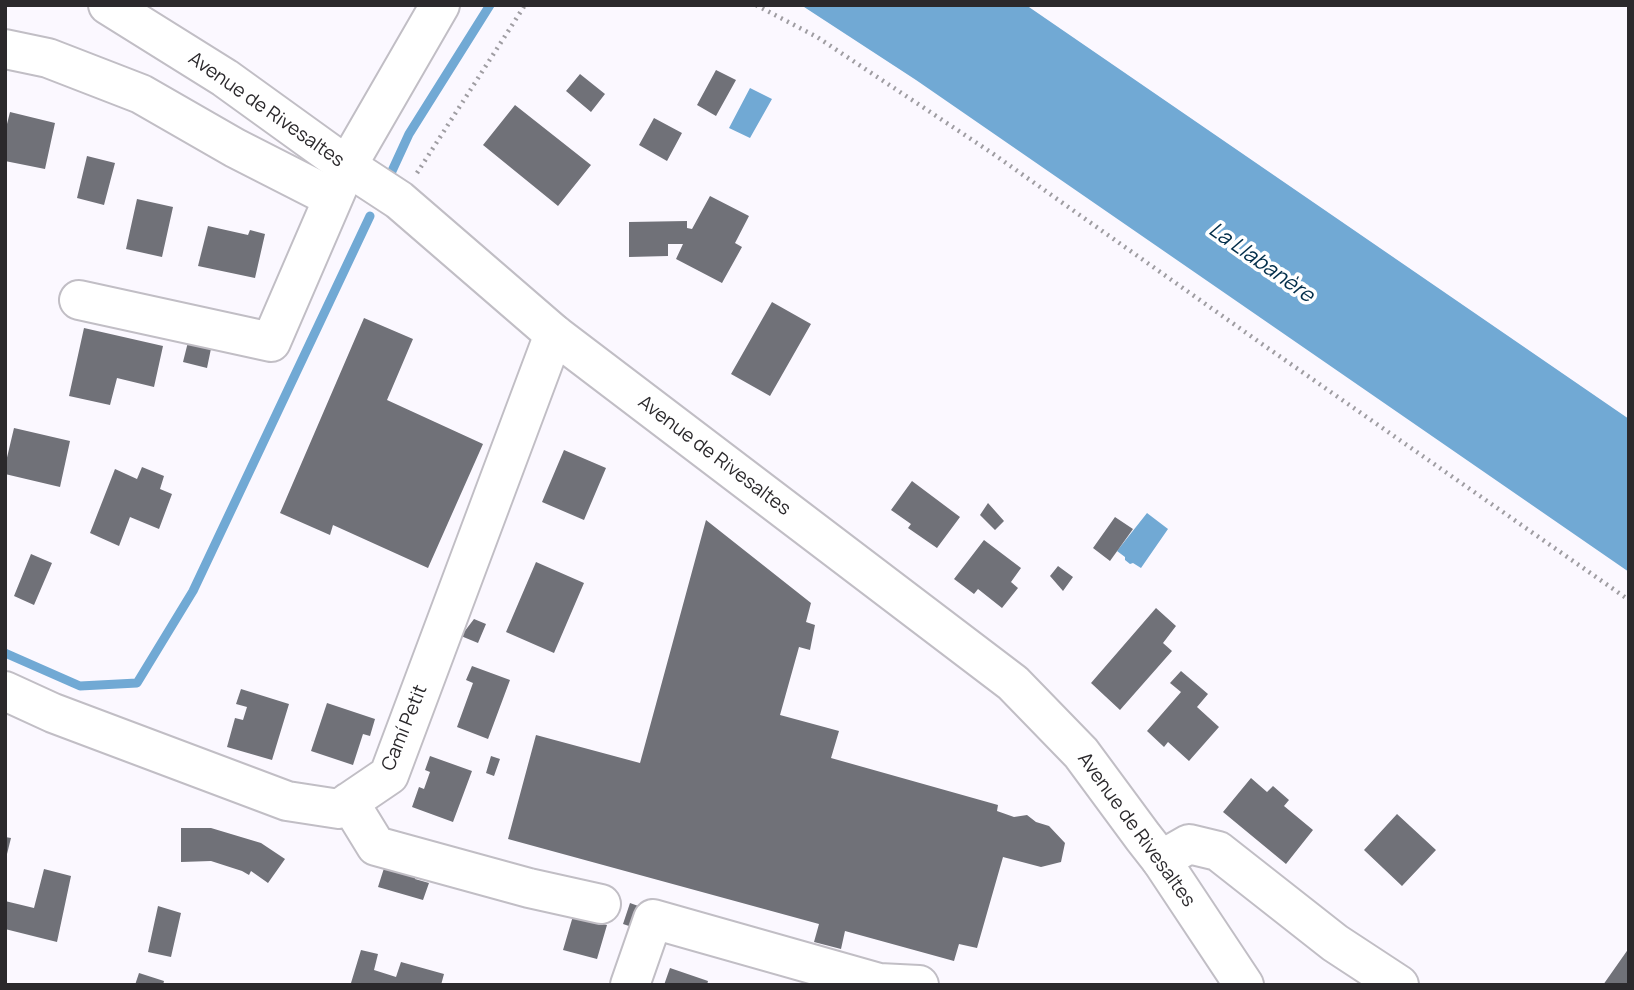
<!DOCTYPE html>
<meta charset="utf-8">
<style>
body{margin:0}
#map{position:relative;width:1634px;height:990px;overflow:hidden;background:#fbf8ff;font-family:Manrope,sans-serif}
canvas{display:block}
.frame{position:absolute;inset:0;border:7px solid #2b292c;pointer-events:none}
</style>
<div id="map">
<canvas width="1634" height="990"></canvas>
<div class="frame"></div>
</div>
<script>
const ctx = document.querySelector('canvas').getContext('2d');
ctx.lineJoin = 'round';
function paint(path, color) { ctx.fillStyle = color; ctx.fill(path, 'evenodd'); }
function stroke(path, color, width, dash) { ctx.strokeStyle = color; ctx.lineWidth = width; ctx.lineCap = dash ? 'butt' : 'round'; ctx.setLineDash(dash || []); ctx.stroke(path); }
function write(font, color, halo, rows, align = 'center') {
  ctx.font = font + ' Manrope,sans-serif'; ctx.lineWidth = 7; ctx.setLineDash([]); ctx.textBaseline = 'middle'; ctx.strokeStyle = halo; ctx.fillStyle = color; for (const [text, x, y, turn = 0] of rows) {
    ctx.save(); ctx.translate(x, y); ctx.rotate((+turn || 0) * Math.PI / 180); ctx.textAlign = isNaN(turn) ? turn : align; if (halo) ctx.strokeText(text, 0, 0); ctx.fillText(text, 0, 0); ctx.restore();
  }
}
const water = new Path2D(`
 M801,5H1026L1629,419V572L916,80Z
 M750,88L772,99L750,138L729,128Z
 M1147,513L1168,529L1141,568L1133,563L1130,564L1125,560V557L1117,551Z`);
const stream = new Path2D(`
 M392,171L409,134L490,5
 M5,653L80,686L137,683L193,591L370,216`);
const building = new Path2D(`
 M716,70L736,80L716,116L697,105Z
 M580,74L605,94L591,112L566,91Z
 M515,105L591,165L558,206L483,145Z
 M10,112L55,123L45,169L5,161V132Z
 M654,118L682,133L667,161L639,145Z
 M87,156L115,163L104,205L77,198Z
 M710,196L749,216L735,243L742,247L722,283L676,259L683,244H668V256L629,257V222L687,221V228L692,229Z
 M137,199L173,207L162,257L126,249Z
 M208,226L248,235L250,230L265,234L255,278L198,266Z
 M772,302L811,324L770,396L731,374Z
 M364,318L413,339L387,400L483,444L428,568L333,525L330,535L280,513Z
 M84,328L163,346L154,387L117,378L110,405L69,396Z
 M190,334L213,339L207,368L183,362Z
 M14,428L70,441L60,487L5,474V466Z
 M564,450L606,468L584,520L542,502Z
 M142,467L164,476L160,489L172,494L159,529L130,517L119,546L90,533L115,469L137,479Z
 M912,481L960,517L937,548L908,528L911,524L891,510Z
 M988,503L1004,521L995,530L980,515Z
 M1115,517L1133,529L1110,561L1093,548Z
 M706,520L811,603L806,622L815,625L810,650L799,647L780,715L839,731L831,758L998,805L997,811L1014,817L1027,815L1036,822L1049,826L1065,843L1061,862L1041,867L1003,857L977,948L959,944L954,961L845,931L841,949L814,942L819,924L508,839L536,735L640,763Z
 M984,540L1021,568L1011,582L1018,588L1002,608L978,589L974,594L954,579Z
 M31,554L52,563L34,605L14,596Z
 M536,562L584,583L554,653L506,632Z
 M1058,566L1073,577L1063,591L1050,576Z
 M1156,608L1176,626L1163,643L1172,651L1120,710L1091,683Z
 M474,619L486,624L478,643L461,636Z
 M472,666L510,680L488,739L457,727L473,683L466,680Z
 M1181,671L1208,694L1197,707L1219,727L1189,761L1168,742L1164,747L1147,731L1181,692L1170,683Z
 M241,689L289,704L272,760L227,747L235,718L243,720L247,707L236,704Z
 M327,703L375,719L370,736L363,734L353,765L311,751Z
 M430,756L472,771L453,822L412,807L419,787L424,789L430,772L425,770Z
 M491,756L500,759L494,776L486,773Z
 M1251,778L1267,792L1273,786L1289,800L1284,806L1313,830L1286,864L1223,812Z
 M1397,814L1436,850L1402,886L1364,850Z
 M181,828H211L261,843L285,859L268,883L251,871L249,875L242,871L211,861L181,862Z
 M5,837L11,838L6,858H5Z
 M385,865L417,873L415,879L429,883L423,900L378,887Z
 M44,869L71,876L57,942L5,929V901L34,908Z
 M630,903L641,907L635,928L623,924Z
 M158,906L181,913L171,957L148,952Z
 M573,916L607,925L597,959L563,950Z
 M1629,948V985H1603Z
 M361,950L378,954L374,970L396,977L401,962L444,974L441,985H358L351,983Z
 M670,968L708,981L707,985H664Z
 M139,973L164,981L163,985H135Z`);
const path = new Path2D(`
 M756,5L817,37L992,153L1262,344L1629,600
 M417,173L525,5`);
const minor = new Path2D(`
 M5,49L48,58L141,94L235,148L333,198
 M79,300L271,342L347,166L440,5
 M5,691L53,713L287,801L339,809L389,775L554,334
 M349,802L376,846L529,888L601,904
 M1161,860L1189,844L1218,851L1335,943L1399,985
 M879,983L919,985
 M630,985L653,919L879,983V985`);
const major = new Path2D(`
 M108,5L225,78L347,166L399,200L554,334L1013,683L1081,753L1143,837L1161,860L1244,985`);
const streetNames = [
 ["Avenue de Rivesaltes",266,110,35],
 ["Avenue de Rivesaltes",714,456,37],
 ["Camí Petit",405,728,-68],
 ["Avenue de Rivesaltes",1136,830,54]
];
const waterNames = [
 ["La Llabanère",1261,263,35]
];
paint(water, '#71a9d4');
stroke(stream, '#71a9d4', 9);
paint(building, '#707178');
stroke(minor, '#c1bec5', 42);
stroke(major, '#c1bec5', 42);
stroke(path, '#9f9da2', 4.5, [2, 5]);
stroke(minor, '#fff', 38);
stroke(major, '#fff', 38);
write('19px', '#2b292c', '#fff', streetNames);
write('italic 21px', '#002d49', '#fff', waterNames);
</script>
